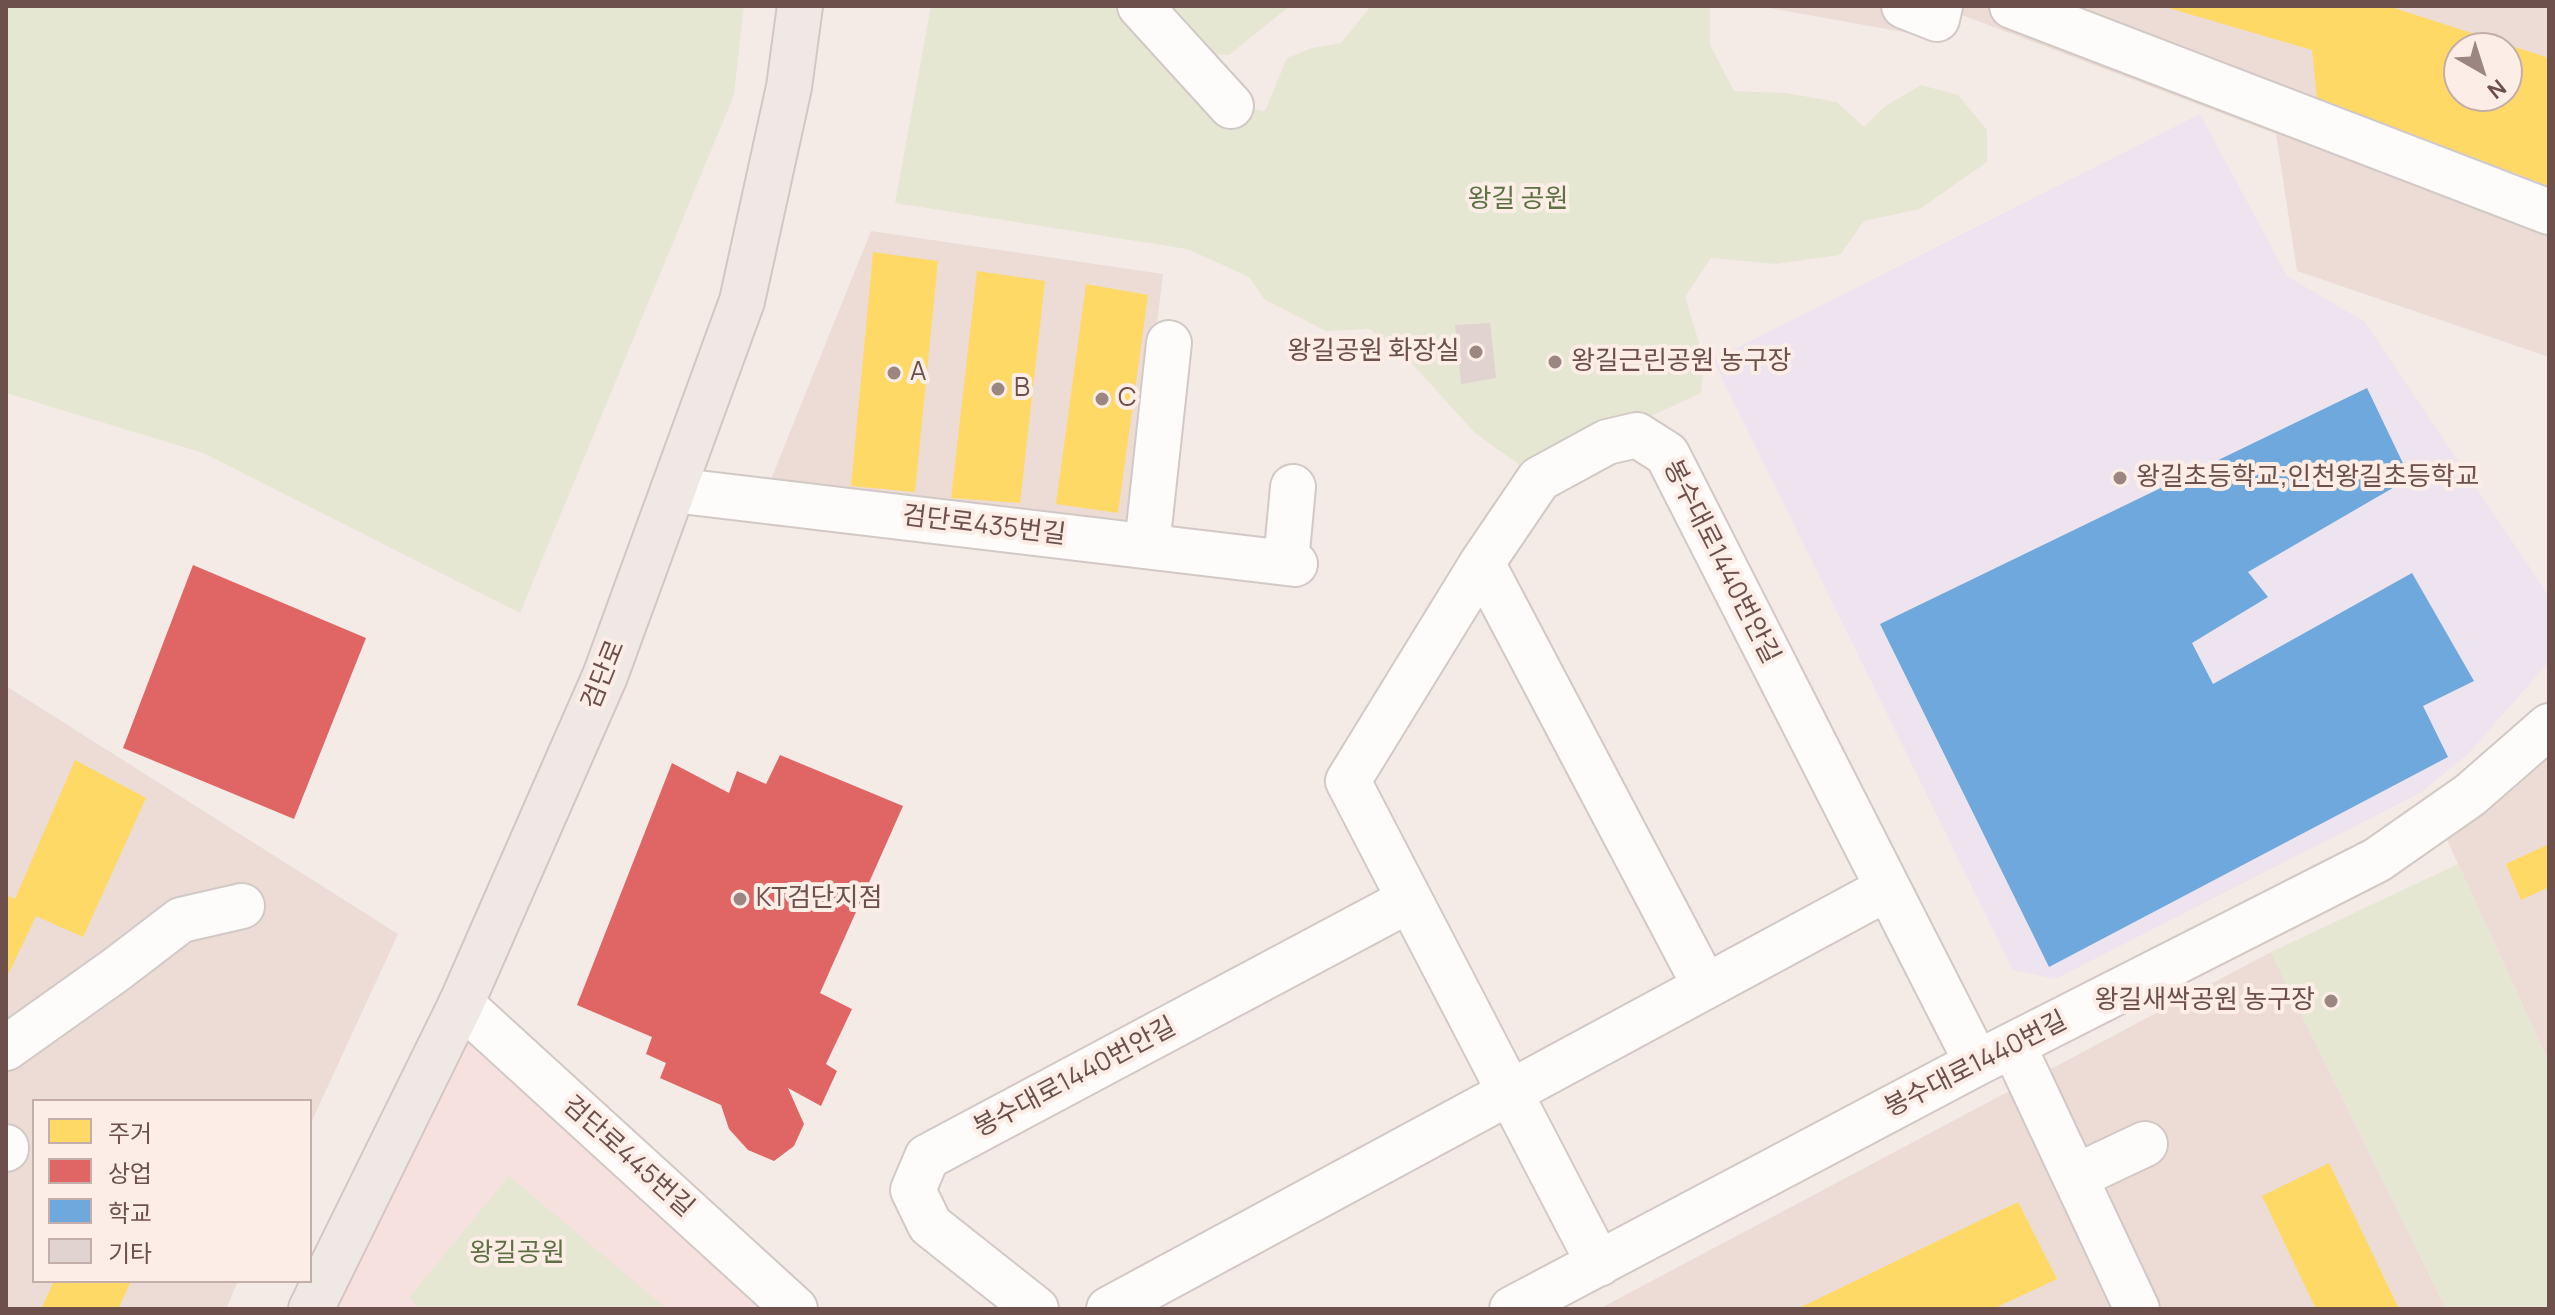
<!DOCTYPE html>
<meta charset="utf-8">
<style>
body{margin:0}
#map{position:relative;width:2555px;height:1315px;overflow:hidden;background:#f4ebe7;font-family:Manrope,"Noto Sans KR",sans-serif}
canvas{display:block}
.frame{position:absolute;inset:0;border:8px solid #6d4f4c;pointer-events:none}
.legend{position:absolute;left:32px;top:1099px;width:280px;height:184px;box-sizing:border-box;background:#fceee7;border:2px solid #c3aea9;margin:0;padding:10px 14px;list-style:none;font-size:24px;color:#6d4f4c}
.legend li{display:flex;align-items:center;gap:16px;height:40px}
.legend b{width:40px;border:2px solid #c3aea9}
.north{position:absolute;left:2443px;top:32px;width:80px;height:80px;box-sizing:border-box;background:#fceee7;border:2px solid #c3aea9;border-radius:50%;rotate:141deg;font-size:22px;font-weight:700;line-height:32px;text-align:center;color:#6d4f4c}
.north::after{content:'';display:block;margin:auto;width:28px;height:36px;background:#9c8682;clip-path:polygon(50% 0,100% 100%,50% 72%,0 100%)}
</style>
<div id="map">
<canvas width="2555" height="1315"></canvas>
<div class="frame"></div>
<ul class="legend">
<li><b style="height:22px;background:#ffd966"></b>주거</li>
<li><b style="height:22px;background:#e06666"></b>상업</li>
<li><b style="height:22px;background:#6fa8dc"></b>학교</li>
<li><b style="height:22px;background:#e0d3d0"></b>기타</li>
</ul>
<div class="north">N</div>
</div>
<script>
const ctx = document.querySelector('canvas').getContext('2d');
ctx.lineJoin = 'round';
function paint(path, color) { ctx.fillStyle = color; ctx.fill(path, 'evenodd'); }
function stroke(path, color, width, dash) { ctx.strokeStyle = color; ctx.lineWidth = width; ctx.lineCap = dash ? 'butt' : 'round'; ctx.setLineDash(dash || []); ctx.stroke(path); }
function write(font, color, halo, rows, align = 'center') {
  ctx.font = font + ' Manrope,"Noto Sans KR",sans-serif'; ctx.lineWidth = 8; ctx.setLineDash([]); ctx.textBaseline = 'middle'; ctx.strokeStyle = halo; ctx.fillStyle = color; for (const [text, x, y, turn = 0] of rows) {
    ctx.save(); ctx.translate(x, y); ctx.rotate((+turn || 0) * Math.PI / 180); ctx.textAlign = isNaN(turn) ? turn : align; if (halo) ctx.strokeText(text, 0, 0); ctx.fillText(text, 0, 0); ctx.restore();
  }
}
const residential = new Path2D(`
 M1758,6H1927L1920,35Z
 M1964,6H2549V357L2297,271L2276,134L1962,15ZM2459,48H2507V96H2459Z
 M871,231L1163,274L1130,543L763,499Z
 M6,686L398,934L310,1125V1101H34V1281H238L226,1309H6Z
 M2549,726V1063L2437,818Z
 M2271,952L2446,1309H1599Z`);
const commercial = new Path2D(`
 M461,1004L795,1309H313Z`);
const education = new Path2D(`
 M2200,114L2287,276L2365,322L2549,596V662L2468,754L2420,793L2055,979L2013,970L1713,360Z`);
const green = new Path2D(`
 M6,6H744L734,95L520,613L203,453L6,393Z
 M931,6H1125L1202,101L1265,111L1287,58L1312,48L1341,43L1371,6H1710V45L1734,91L1786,93L1837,102L1864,127L1884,107L1921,85L1958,95L1987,130V162L1920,209L1864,221L1840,255L1775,264L1711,258L1685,297L1705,362L1701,393L1653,415L1539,479L1476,434L1404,355L1369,329L1326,331L1265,300L1249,277L1187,249L895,203Z
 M1149,6H1290L1229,55L1184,54Z
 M2458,864L2549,1063V1309H2446L2271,952Z
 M509,1176L667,1309H421L409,1298Z`);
const homes = new Path2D(`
 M2388,6L2549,58V186L2317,98L2312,50L2165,7ZM2459,48H2507V96H2459Z
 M873,252L938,261L915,492L851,486Z
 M977,271L1045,281L1020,503L951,498Z
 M1086,284L1148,295L1118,513L1056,504Z
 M75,760L146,798L83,937L36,916L6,979V895L15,899Z
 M2549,844V887L2521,900L2506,864Z
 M2329,1163L2399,1309H2316L2262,1196Z
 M2018,1202L2057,1279L1993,1309H1797Z
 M54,1281H131L118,1309H41Z`);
const shops = new Path2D(`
 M193,565L366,638L294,819L123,748Z
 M780,755L903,806L820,993L852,1009L826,1064L837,1071L821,1106L788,1088L804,1124L794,1146L774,1161L748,1150L729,1129L721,1105L660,1078L666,1063L646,1054L652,1037L577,1005L672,763L729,793L737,771L766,784Z`);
const schools = new Path2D(`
 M2367,388L2410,478L2248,572L2268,597L2192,643L2213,684L2412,573L2474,681L2423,706L2448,757L2049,967L1880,624Z`);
const building = new Path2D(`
 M1490,323L1496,378L1461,384L1455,325Z`);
const minor = new Path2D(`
 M1140,6L1231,106
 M1904,6L1937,19L1940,6
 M2012,6L2549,212
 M673,490L1295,564
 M1147,546L1169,343
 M1286,562L1293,487
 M1482,563L1705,986
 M461,1004L795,1309
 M2013,1045L2137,1309
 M6,1048L117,969L181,920L242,906
 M6,1147V1149
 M2075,1177L2145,1144
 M1599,1264L1348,781L1482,563L1539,479L1607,442L1637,435L1667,454L1977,1063
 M1036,1309L930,1225L913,1190L927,1157L1409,900
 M1109,1309L1888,888
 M1512,1309L1977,1063L2377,860L2470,795L2549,726`);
const major = new Path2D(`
 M311,1309L461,1004L605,676L742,301L789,87L800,6`);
const markers = [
 [1476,352,8,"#9c8682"],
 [1555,362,8,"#9c8682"],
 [894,373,8,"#9c8682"],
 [998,389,8,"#9c8682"],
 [1102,399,8,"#9c8682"],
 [2120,478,8,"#9c8682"],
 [740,899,8,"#9c8682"],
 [2331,1001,8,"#9c8682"]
];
const parkNames = [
 ["왕길 공원",1518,200],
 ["왕길공원",517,1254]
];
const poiNames = [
 ["왕길공원 화장실",1460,352,"right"],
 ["왕길근린공원 농구장",1571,362],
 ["A",910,373],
 ["B",1014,389],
 ["C",1118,399],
 ["왕길초등학교;인천왕길초등학교",2136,478],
 ["KT검단지점",756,899],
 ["왕길새싹공원 농구장",2315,1001,"right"]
];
const streetNames = [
 ["검단로435번길",984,526,7],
 ["봉수대로1440번안길",1721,562,63],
 ["검단로",604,675,-68],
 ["봉수대로1440번길",1976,1065,-27],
 ["봉수대로1440번안길",1075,1078,-28],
 ["검단로445번길",628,1157,42]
];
paint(residential, '#ecdcd5');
paint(commercial, '#f6e1de');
paint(education, '#ede4ef');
paint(green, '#e5e7d3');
paint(homes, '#ffd966');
paint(shops, '#e06666');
paint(schools, '#6fa8dc');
paint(building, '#e0d3d0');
stroke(minor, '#d2c9c6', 48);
stroke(major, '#d3c7c5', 48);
stroke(minor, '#fdfcfb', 44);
stroke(major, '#f0e8e4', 44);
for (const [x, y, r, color] of markers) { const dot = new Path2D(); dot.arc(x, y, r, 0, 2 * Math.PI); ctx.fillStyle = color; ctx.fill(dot); stroke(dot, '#fceee7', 3); }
write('26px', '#5e7145', '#fceee7', parkNames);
write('26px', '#6d4f4c', '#fceee7', poiNames, 'left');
write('26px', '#6d4f4c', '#fceee7', streetNames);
</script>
